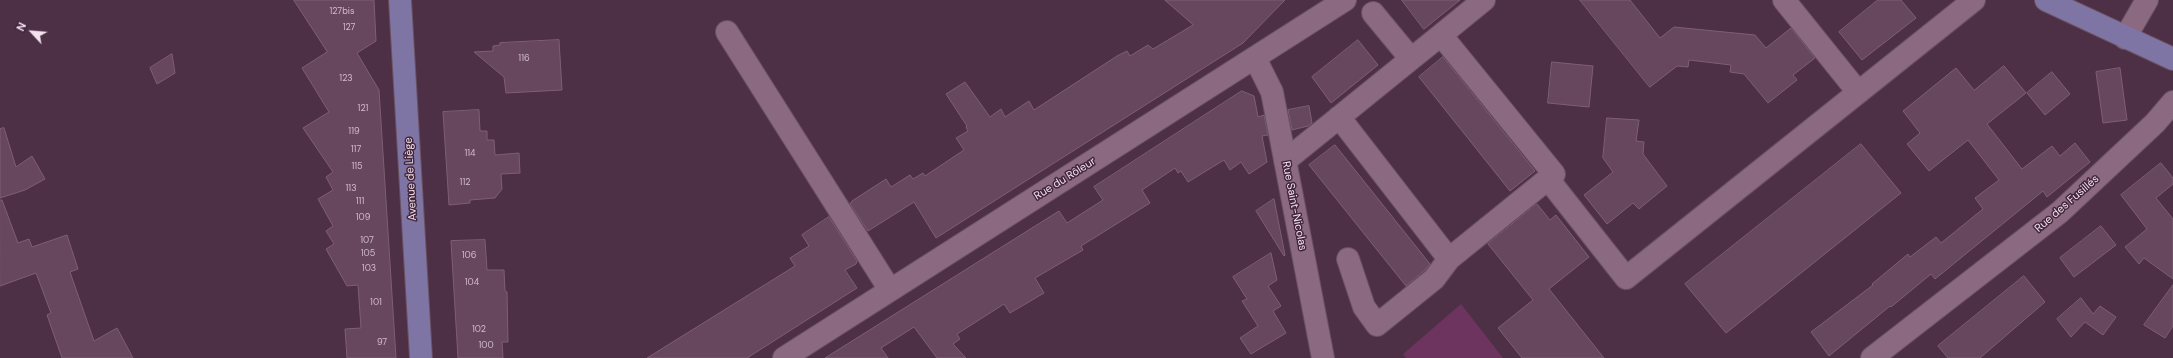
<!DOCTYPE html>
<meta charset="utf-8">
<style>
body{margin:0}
#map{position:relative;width:2173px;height:358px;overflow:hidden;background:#4d3045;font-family:"DM Sans",sans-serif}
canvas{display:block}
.north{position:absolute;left:12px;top:12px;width:40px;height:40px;-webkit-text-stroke:3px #42263b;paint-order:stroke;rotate:296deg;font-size:11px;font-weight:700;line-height:16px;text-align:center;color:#f5e2ef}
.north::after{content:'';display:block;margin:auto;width:14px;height:18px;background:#f5e2ef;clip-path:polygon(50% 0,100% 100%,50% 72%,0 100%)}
</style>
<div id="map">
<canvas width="2173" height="358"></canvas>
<div class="north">N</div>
</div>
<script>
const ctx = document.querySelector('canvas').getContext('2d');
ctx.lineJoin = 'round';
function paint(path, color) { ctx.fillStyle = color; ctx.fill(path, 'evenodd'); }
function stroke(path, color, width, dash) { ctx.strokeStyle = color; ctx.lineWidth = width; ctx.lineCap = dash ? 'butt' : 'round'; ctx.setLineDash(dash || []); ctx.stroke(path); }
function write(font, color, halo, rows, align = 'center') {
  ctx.font = font + ' "DM Sans",sans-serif'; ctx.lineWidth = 3; ctx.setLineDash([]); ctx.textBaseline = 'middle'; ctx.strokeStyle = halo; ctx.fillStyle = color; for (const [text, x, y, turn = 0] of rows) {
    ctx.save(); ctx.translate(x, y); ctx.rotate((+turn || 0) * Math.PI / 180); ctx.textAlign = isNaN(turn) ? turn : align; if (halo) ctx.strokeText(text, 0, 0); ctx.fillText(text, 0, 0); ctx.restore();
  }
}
const green = new Path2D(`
 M1461,304L1503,358H1406L1403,354Z`);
const building = new Path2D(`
 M294,0H374L376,41L357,53L379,90L396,358H347L345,329L361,328L358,285L347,286L326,249L334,244L326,231L333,226L318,199L333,190L326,177L333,172L303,128L329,112L302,68L327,52Z
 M1165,0H1285L1243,43L936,238L914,202L868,231L850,204L852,201L886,179L891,187L910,175L913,179L923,173L925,176L964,150L956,138L968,131L966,127L967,126L946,94L965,82L990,117L1001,109L1005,117L1029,101L1034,110L1117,56L1127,51L1130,56L1148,45L1153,49L1193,25Z
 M1402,0H1460L1424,29Z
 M1580,0H1630L1660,38L1674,27L1755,35L1766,48L1791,28L1815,58L1793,75L1797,80L1768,103L1744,74L1730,72L1731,65L1689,60L1688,67L1677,66L1650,87Z
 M1878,0H1901L1916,18L1862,60L1839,32Z
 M559,40L562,90L506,93L504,77L474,52L493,51V46L500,45V43Z
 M1358,40L1378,65L1331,103L1312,77Z
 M172,54L175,73L157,84L150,68Z
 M1443,57L1535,171L1510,191L1419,77Z
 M1552,62L1593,66L1589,107L1548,103Z
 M2004,66L2026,93L1987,124L2022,169L2052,146L2060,156L2075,143L2090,162L2047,197L2043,191L1935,279L1931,274L1891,307L1890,306L1829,356L1811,332L1873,285L1872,284L1908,254L1910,257L1936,237L1941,243L1983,209L1975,198L1999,180L1968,140L1929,171L1907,144L1920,133L1903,111L1956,68L1974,90Z
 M2120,68L2127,120L2103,123L2096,72Z
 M2052,72L2070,94L2045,115L2027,93Z
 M1242,91L1254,96L1258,117L1264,115L1268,135L1262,136L1267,162L1249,174L1241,162L1230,170L1224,160L1188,182L1181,171L1178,173L1175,168L1142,190L1150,203L1081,246L1083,250L1035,278L1044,293L1010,313L1004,304L957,334L960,339L953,344L966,358H937L914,327L881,348L888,358H825L1059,211L1067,223L1103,200L1094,187Z
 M1309,106L1312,123L1308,126L1292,130L1288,110Z
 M479,110L480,131H487V140H494L495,155L519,153L520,173L501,174L502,189L495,198L470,200V203L449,205L443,112Z
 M1607,118L1639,120L1636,141L1644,142L1643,154L1667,186L1639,209L1633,203L1607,224L1584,195L1613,172L1603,158Z
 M4,128L16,167L32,156L45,179L25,190L0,198V129Z
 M1861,144L1901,193L1726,333L1685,284Z
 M1335,145L1430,264L1425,270L1406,286L1309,165Z
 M2161,163L2173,178V184L2156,198L2173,219V279L2144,258L2139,264L2125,247L2147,229L2121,195Z
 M1274,199L1285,255L1284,256L1256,211Z
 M0,200H2L18,243L29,239L32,247L67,235L78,269L70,272L94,341L117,328L133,358H62L47,315L51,313L36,273L0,286Z
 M1537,204L1550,220L1556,215L1589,257L1549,289L1604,358H1522L1498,328L1533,300L1488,244Z
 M829,217L857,261L856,264L845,270L857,288L747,358H647L795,266L790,258L809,246L802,235Z
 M2101,226L2116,245L2074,277L2060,258Z
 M485,240L487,270H504L505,291L507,292L508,342H502L503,358H458L451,241Z
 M1271,253L1277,280L1268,286L1281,306L1273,311L1286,333L1251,354L1240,338L1258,326L1242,301L1247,299L1233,277Z
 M2024,276L2045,302L1980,358H1948L1938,346Z
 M2173,285V326L2165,338L2144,325Z
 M2081,298L2093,314L2100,306L2116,317L2103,335L2085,322L2071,337L2057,319Z`);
const minor = new Path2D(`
 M1784,0L1858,92
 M1373,13L1411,59L1441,35
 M727,32L890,290
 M2125,38L2147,0
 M1255,58L1272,92L1323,358
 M1339,117L1449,259
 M1285,161L1411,59
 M1548,179L1626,278L1974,0
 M1348,259L1364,307L1377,325L1434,279L1449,259L1554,174L1441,35L1484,0
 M784,358L1345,0
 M1872,358L2060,212L2155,123L2173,102`);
const major = new Path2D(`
 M400,0L421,358
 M2046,0L2173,59`);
const numberNames = [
 ["127bis",342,12],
 ["127",349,28],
 ["116",524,59],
 ["123",346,79],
 ["121",363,109],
 ["119",354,132],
 ["117",356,150],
 ["114",470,154],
 ["115",357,167],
 ["112",465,183],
 ["113",351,189],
 ["111",360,202],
 ["109",363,218],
 ["107",367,241],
 ["105",368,254],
 ["106",469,256],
 ["103",369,269],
 ["104",472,283],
 ["101",376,303],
 ["102",479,330],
 ["97",382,343],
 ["100",486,346]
];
const streetNames = [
 ["Avenue de Liège",411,179,-93],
 ["Rue du Rôleur",1065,179,-32],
 ["Rue des Fusillés",2067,204,-41],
 ["Rue Saint-Nicolas",1294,206,79]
];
paint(green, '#6c345e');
paint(building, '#67475e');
stroke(building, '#7f5e75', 1);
stroke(minor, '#695062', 24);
stroke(major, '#695062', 24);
stroke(minor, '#8b6981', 22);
stroke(major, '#7e75a5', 22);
write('9px', '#d2bbcb', null, numberNames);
write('11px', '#f5e2ef', '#42263b', streetNames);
</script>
